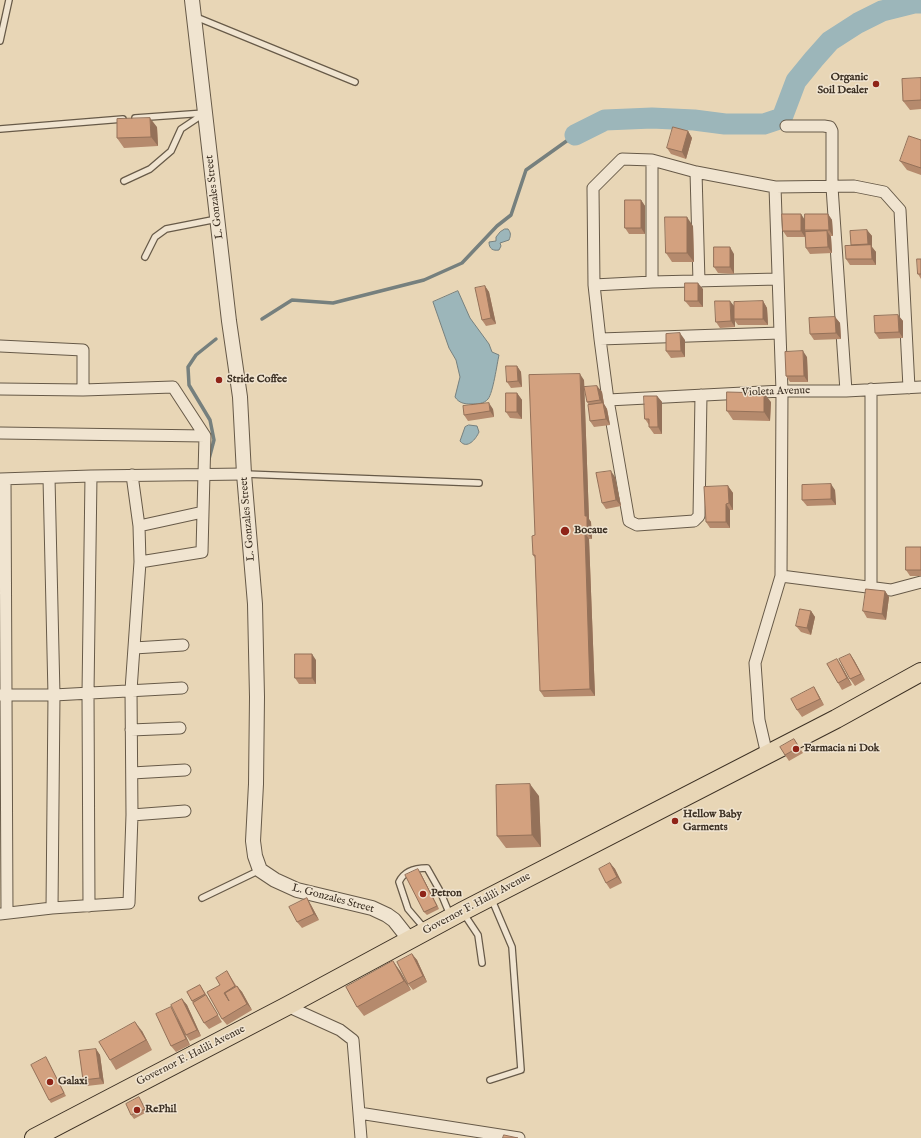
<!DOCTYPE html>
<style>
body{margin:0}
canvas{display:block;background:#e8d6b6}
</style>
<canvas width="921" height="1138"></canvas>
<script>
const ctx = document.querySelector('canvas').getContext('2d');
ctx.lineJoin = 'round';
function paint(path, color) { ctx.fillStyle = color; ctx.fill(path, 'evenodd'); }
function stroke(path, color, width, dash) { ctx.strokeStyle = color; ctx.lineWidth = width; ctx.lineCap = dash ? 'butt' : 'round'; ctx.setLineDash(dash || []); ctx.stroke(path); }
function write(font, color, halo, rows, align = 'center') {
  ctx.font = font + ' "IM FELL English",serif'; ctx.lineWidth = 3; ctx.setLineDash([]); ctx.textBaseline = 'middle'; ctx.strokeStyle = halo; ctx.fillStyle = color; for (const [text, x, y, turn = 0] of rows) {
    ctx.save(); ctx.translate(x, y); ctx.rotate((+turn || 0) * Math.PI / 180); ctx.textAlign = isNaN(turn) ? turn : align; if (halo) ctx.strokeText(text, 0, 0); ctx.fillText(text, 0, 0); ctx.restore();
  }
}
const water = new Path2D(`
 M505,229H508C511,233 511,235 509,240L500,243L501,246L499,250C493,251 489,249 489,242L496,241V237L500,232Z
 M458,291L470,318L489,344L492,352L499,355C497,364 493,393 488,399C484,404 477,404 471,404C464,404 459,403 455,397L460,377L456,360L449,348L433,302Z
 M469,425L477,426L479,432C476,439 467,450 460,441L465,427Z`);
const stream = new Path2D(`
 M262,319L292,300L333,303L424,280L462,263L497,226L511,215L526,170L575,135
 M209,459L214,440L210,420L189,385L188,367L196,355L216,339`);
const river = new Path2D(`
 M575,135L605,120L652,118L694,120L725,124H764L782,118L796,81L814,59L830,41L858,23L882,11L914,3H921`);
const service = new Path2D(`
 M196,17L355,82
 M0,41L9,0
 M135,118L205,113
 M0,129L123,119
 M124,181L150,169L171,151L181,129L205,113
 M145,257L155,237L166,229L217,219
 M245,474L479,483
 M202,898L260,870
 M464,914L478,935L482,963
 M425,929L408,909L399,882C404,871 415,868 427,868L440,891L450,915
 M490,1080L521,1070L512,947L492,900`);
const minor = new Path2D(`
 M786,126H824L830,127L832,131V187L846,391
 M696,172L699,282
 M652,282V160
 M594,285L652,282L778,279
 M600,339L780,333
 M0,346L83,350V390
 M0,389L83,390L173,387L205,436L203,512
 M701,395L699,516L694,521L637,525L629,521L608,400L600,339L594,285L593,188L622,159L652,160L696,172L775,187L854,186L884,192L900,210L909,388
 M608,400L782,391H846L921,387
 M0,433L205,436
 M49,478L54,695L52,908
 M0,479L91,476L244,474
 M5,479L7,913
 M139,526L203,512L202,552L140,562
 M781,576L891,590L921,582
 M871,588V389
 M134,648L183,645
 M0,695H54L182,688
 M131,730L180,728
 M767,755L759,720L755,663L781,576L782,391L775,187
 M132,773L185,770
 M132,815L185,811
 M89,906L88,693L91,476
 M0,914L52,908L129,903L132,815L131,690L140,562L139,526L132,475
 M287,1006L340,1030L353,1040L361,1138
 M359,1113L519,1138`);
const tertiary = new Path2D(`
 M192,0L229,321L240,397L244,474L255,604L257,697L256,784L253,841L255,856L260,870L275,880L297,890L372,908L387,915L394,920L409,939`);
const primary = new Path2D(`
 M34,1138L287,1006L463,911L836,719L921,672`);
const wall = new Path2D(`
 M921,78V109L910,110L903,101Z
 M157,127L158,146L124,148L117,138Z
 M688,131L692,138L686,159L671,154L667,148Z
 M921,140V175L907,170L900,161Z
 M641,200L645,206V234H629L625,228Z
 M828,214L832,220L833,236H831V237L832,253L810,254L806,248L805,237H787L783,231L805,220Z
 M693,226L694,262H672L666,253Z
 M867,230L872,236V247L876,252V265H850L846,259L851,246V245Z
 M734,254V274L718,273L714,267Z
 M921,259V285V279L918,274Z
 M485,286L489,292L496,324L486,326L482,320Z
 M703,289V307H690L685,301Z
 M763,301L767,308L768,325H738L735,321V327L720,328L716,322L734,306Z
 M898,315L903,321V338L879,339L875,333Z
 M835,317L840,323L841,339L814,340L810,334Z
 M685,340V357L671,358L666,351Z
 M807,357L808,382H790L786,376Z
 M517,366L521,372L522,387L511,388L507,382Z
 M584,380L589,519L591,522L592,539H589L595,696L544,697L540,691L535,558L533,555L535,535Z
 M597,386L602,392L604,404L607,409L610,425L594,427L590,421L589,405L587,402Z
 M517,393L522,400V419L510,418L506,412Z
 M657,396L662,402V434H654L649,427V425L645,419Z
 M771,402L770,421L733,420L727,411Z
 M493,409L494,417L468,421L464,415Z
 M615,477L621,506L606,509L602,503Z
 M728,486L733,493V510H730V528H710L706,522Z
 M835,490L836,505L807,506L802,500Z
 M921,547V576H910L906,570Z
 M885,591L889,597L886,620L867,618L863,611Z
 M811,611L815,617L811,635L801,632L796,626Z
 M850,654L854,660L865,680L855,686L850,679Z
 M316,660V684H299L295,678Z
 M841,665L852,685L842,690L838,683Z
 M814,687L818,694L824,705L802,717L797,710Z
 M794,739L803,753L789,761L785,755Z
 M539,796L541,847L506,848L497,836Z
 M610,863L615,869L622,883L610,889L606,883Z
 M420,872L439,909L427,915L424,912Z
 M307,898L311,905L319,920L302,928L297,922Z
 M412,954L417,960L427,982L413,990L408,984Z
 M393,961L400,971L411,990L364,1016L357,1007Z
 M227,971L237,987V986L242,992L252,1010L227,1025L222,1019L220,985Z
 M200,985L204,991L222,1022L209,1029L204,1023L187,992Z
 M182,999L187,1005L201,1036L190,1041L186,1035L182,1027L190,1045L176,1052L171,1046Z
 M142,1031L152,1050L116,1070L110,1060Z
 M96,1049L100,1055L104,1084L87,1086L83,1080Z
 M48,1061L66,1096L51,1103L49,1100Z
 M141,1101L147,1112L134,1119L131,1115Z`);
const shadedWall = new Path2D(`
 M150,118L157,127L158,146L151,137Z
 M688,131L692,138L686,159L682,152Z
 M641,200L645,206V234L641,228Z
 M801,214L805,220V237L801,231Z
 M828,214L832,220L833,236L829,230Z
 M687,217L693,226L694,262L687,253Z
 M867,230L872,236V247L876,252V265L872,259L871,249L868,244Z
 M827,231L831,237L832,253L828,247Z
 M730,247L734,254V274L730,267Z
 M698,283L703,289V307L698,301Z
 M485,286L489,292L496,324L491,318Z
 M730,301L735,307L734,319L735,321V327L731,321Z
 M763,301L767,308L768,325L763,319Z
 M898,315L903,321V338L899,332Z
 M835,317L840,323L841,339L836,333Z
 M680,333L685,340V357L681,351Z
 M803,351L807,357L808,382L804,376Z
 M517,366L521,372L522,387L518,381Z
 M580,374L584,380L589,519L591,522L592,539L587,533L585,516Z
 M597,386L602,392L604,404L607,409L610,425L606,419L604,406L600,400Z
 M517,393L522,400V419L517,412Z
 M764,393L771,402L770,421L764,412Z
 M657,396L662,402V434L658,427Z
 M489,403L493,409L494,417L490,411Z
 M611,471L615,477L621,506L616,500Z
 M831,484L835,490L836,505L831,499Z
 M728,486L733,493V510L729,503Z
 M726,504L730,510V528L726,522Z
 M585,533L589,539L595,696L590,689Z
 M885,591L889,597L886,620L882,614Z
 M811,611L815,617L811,635L807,628Z
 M312,654L316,660V684L312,678Z
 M850,654L854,660L865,680L861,674Z
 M837,659L841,665L852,685L847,678Z
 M814,687L818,694L824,705L820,699Z
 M530,784L539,796L541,847L532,835Z
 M610,863L615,869L622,883L617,877Z
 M418,869L420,872L439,909L437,906Z
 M307,898L311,905L319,920L314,914Z
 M412,954L417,960L427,982L423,976Z
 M393,961L400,971L411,990L404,981Z
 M237,986L242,992L252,1010L247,1004Z
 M182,999L187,1005L201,1036L197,1030Z
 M171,1007L175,1014L190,1045L186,1039Z
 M135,1022L142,1031L152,1050L146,1040Z
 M96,1049L100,1055L104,1084L100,1078Z`);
const building = new Path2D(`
 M921,78V100L903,101L902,79Z
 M150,118L151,137L117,138V119Z
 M673,127L688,131L682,152L667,148Z
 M909,136L921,140V168L900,161Z
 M625,200H641V228H625Z
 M782,214H801V231H783Z
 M805,214H828L829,230H805Z
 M665,217H687V253H666Z
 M867,230L868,244L851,245L850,231Z
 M827,231L828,247L806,248L805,232Z
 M871,245L872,259H846L845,246Z
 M714,247H730V267H714Z
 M917,259H921V274H918Z
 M685,283H698V301H685Z
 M485,286L491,318L482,320L475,288Z
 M715,301H730L731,321L716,322Z
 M763,301V319H734V302Z
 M898,315L899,332L875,333L874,316Z
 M835,317L836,333L810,334L809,318Z
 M680,333L681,351H666V334Z
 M803,351L804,376H786L785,352Z
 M506,366H517L518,381L507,382Z
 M580,374L585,516H587V533H585L590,689L540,691L535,555H533L532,536L535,535L529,375Z
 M597,386L600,400L587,402L584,387Z
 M727,392L764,393V412L727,411Z
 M506,393H517V412H506Z
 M644,396H657L658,427H649V419H645Z
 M489,403L490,411L464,415L463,406Z
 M603,403L606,419L590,421L588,405Z
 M611,471L616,500L602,503L596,473Z
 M831,484V499L802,500V485Z
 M728,486L729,503L726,504V522H706L704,487Z
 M906,547H921V570H906Z
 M866,589L885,591L882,614L863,611Z
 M800,609L811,611L807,628L796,626Z
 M295,654H312V678H295Z
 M850,654L861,674L850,679L839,659Z
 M837,659L847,678L838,683L827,664Z
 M814,687L820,699L797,710L791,699Z
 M794,739L799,747L785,755L780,747Z
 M530,784L532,835L497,836L496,785Z
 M610,863L617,877L606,883L599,869Z
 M418,869L437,906L424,912L405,875Z
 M307,898L314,914L297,922L289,907Z
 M412,954L423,976L408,984L397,962Z
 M393,961L404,981L357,1007L346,987Z
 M227,971L235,986L224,993L229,1001L225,993L237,986L247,1004L222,1019L207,992L220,985L216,978Z
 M200,985L205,994L192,1001L187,992Z
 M206,995L218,1015L204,1023L193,1003Z
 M182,999L197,1030L186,1035L171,1005Z
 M171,1007L186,1039L171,1046L156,1014Z
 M135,1022L146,1040L110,1060L99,1042Z
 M96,1049L100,1078L83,1080L79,1051Z
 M46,1057L64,1093L49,1100L31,1065Z
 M139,1097L145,1109L131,1115L126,1104Z
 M504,1135L518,1138H503Z`);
const markers = [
 [876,84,4,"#8f2418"],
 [219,380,4,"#8f2418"],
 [565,531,5,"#8f2418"],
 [796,749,4,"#8f2418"],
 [675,821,4,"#8f2418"],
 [423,894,4,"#8f2418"],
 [50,1082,4,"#8f2418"],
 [137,1110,4,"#8f2418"]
];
const poiNames = [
 ["Organic",868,78,"right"],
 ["Soil Dealer",868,91,"right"],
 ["Stride Coffee",227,380],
 ["Bocaue",574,531],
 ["Farmacia ni Dok",804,749],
 ["Hellow Baby",683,815],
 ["Garments",683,828],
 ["Petron",431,894],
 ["Galaxi",58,1082],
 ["RePhil",145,1110]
];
const streetNames = [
 ["L. Gonzales Street",215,197,-97],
 ["Violeta Avenue",776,392,-2],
 ["L. Gonzales Street",248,519,-95],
 ["L. Gonzales Street",333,899,15],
 ["Governor F. Halili Avenue",477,904,-28],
 ["Governor F. Halili Avenue",191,1056,-27]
];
paint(water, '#9cb6ba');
stroke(water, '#76807e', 1);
stroke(stream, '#76807e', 3.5);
stroke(river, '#9cb6ba', 21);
stroke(service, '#675a48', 8);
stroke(minor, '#675a48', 13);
stroke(tertiary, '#675a48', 16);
stroke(primary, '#3c3023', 20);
stroke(service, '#f0e4d0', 5.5);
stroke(minor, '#f0e4d0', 11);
stroke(tertiary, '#f0e4d0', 14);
stroke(primary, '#e8d6b6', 18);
paint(wall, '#b58a6d');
paint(shadedWall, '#947159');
paint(building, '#d3a17f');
stroke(building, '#947159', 1);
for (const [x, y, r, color] of markers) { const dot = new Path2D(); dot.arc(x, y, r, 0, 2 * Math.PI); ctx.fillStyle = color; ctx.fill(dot); stroke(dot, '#f0e4d0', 1.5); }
write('bold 11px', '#3c3023', '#f0e4d0', poiNames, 'left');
write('11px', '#3c3023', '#f0e4d0', streetNames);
</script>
